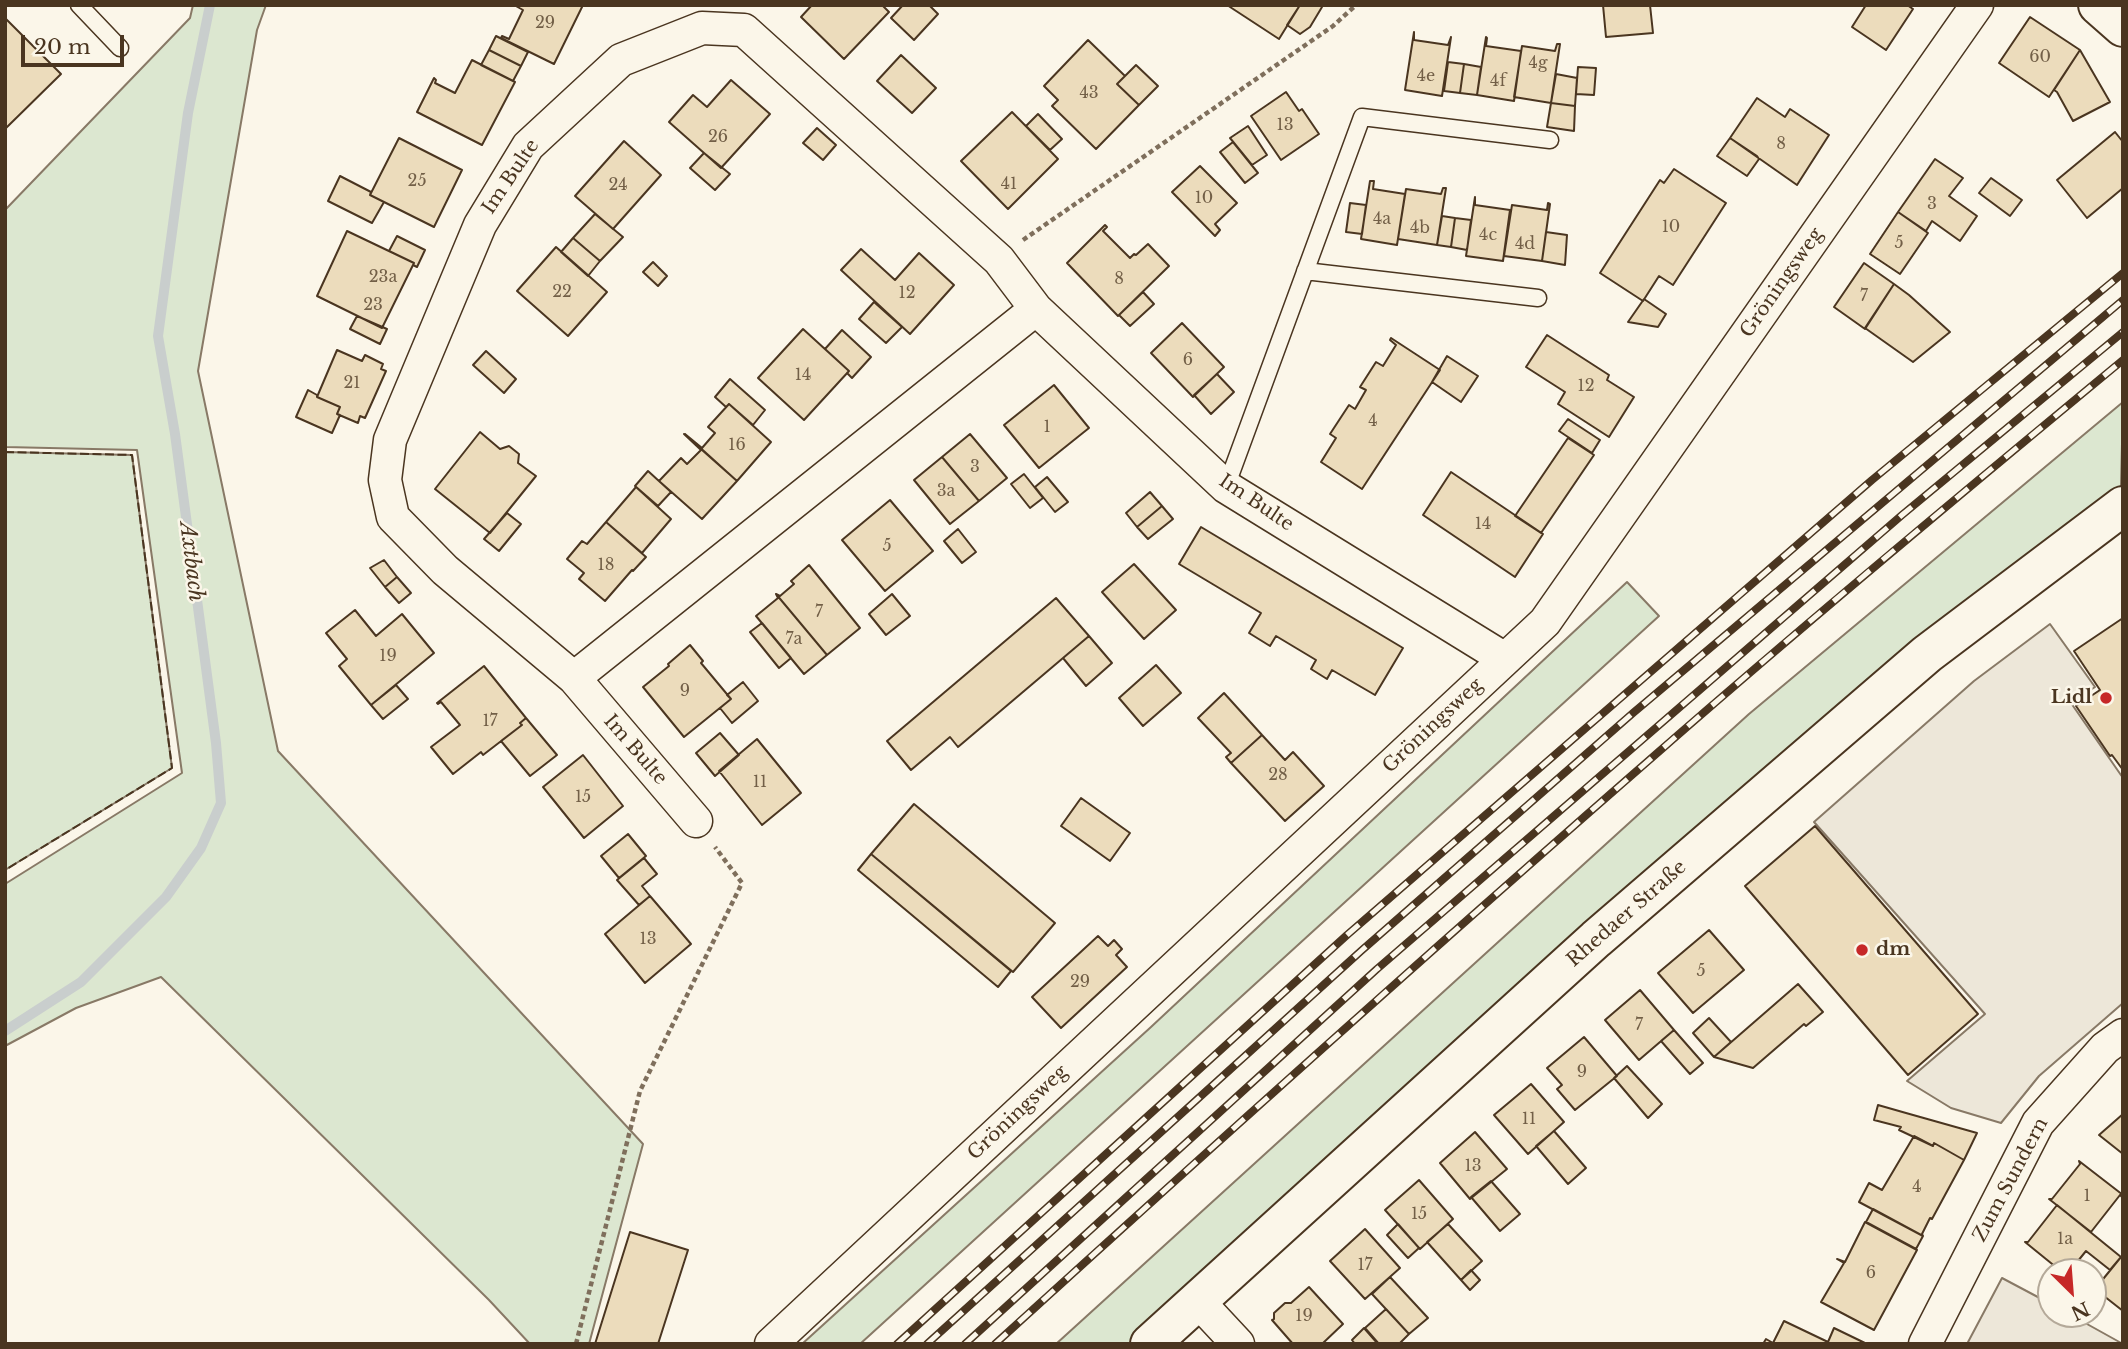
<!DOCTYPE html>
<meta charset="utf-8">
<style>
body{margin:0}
#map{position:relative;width:2128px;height:1349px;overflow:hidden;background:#fbf6e9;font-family:"Libre Baskerville",serif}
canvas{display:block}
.frame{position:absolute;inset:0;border:7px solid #4a3520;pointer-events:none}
.north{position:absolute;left:2037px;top:1258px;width:70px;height:70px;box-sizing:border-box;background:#fbf6e9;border:2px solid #b4a999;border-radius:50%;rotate:155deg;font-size:19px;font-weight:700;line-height:28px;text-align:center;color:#4a3520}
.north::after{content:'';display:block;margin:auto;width:24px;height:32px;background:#c62828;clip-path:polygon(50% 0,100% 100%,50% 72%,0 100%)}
.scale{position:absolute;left:21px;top:35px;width:103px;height:32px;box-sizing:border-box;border:4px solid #4a3520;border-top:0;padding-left:9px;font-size:21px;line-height:24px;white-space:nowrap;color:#4a3520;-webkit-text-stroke:5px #fbf6e9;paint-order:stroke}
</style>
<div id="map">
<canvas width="2128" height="1349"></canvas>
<div class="frame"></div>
<div class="north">N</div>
<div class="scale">20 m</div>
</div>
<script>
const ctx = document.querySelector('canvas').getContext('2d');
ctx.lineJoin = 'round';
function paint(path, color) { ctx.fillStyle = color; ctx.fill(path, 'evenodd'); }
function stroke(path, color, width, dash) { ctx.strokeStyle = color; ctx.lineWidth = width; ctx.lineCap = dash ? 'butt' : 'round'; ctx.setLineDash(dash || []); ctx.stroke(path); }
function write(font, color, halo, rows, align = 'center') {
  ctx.font = font + ' "Libre Baskerville",serif'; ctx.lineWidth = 5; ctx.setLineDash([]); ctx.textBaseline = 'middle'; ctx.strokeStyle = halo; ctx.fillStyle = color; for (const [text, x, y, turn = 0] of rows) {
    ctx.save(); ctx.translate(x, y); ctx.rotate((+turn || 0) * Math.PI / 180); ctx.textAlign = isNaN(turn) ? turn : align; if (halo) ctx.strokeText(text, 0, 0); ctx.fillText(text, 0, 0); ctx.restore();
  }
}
const green = new Path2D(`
 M193,5H266L257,30L198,371L278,751L643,1144L589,1344H530L489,1300L161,977L76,1008L5,1046V884L182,773L137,450L5,447V210L190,18Z
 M2123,402L2121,486L1919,643L1139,1344H1056L1749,714Z
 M5,452L132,455L172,768L5,870Z
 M1627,582L1659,616L860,1344H802L1151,1027Z`);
const parking = new Path2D(`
 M2050,624L2095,687L2071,703L2123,778V1003L2039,1076L2001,1123L1951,1108L1907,1081L1985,1014L1814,822L1974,681Z
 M2002,1278L2051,1304V1314H2069L2123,1344H1967Z`);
const stream = new Path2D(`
 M5,1031L81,982L166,897L201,848L221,803L216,743L175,434L158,336L188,113L210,5`);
const building = new Path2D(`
 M514,5H583L554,64L501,38L502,36L509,39L523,10Z
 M812,5H882L889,12L844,59L801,17Z
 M903,5H929L938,14L914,40L891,18Z
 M1227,5H1300L1279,39Z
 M1300,5H1319L1322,7L1310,27L1300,34L1287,25Z
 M1603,5H1650L1653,33L1606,37Z
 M1866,5H1907L1913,9L1886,50L1852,27Z
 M2030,17L2080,50L2049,97L1999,63Z
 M5,18L61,74L5,129Z
 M1414,32V40L1448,45L1451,37L1442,96L1405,90Z
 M496,36L528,52L521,66L489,50Z
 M1486,37L1487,38L1486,46L1521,51L1514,101L1477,95Z
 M1088,40L1125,76L1117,84L1139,105L1096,149L1052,106L1058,100L1044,86Z
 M1557,44H1560L1551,103L1514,97L1522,46L1555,51Z
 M489,50L521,66L513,81L481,65Z
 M2080,50L2110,102L2073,121L2057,92L2054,90Z
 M901,55L936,88L912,113L877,81Z
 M472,60L515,82L482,145L417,112L434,78L436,80L435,83L455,93Z
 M1448,62L1464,64L1460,93L1444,91Z
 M1464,64L1481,67L1477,95L1460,93Z
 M1136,65L1158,86L1139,105L1117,84Z
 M1578,67L1596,68L1594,95L1576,94Z
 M1556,74L1577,78L1575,106L1551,103Z
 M731,80L770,114L721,168L669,122L693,95L707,107Z
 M1286,92L1299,111L1302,109L1319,134L1281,160L1251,116Z
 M1757,98L1785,117L1790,109L1829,135L1797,185L1730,138Z
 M1551,103L1575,106L1574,131L1547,127Z
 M1012,112L1058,159L1008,209L961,161Z
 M1038,114L1062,139L1050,150L1026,126Z
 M1248,126L1267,155L1252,165L1230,138Z
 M817,128L836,145L823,160L803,143Z
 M2115,132L2123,142V188L2087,218L2057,180Z
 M399,138L462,170L434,227L370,195Z
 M1730,138L1757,156L1759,159L1747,176L1717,156Z
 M624,141L661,175L613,229L575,196Z
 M1233,142L1258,173L1245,183L1220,152Z
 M704,153L730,174L715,190L690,168Z
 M1935,159L1963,178L1949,196L1977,216L1960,241L1932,221L1926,231L1898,212Z
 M1200,166L1237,203L1215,224L1220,230L1215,236L1172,192Z
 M1674,169L1726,203L1673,285L1659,276L1643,301L1600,273L1660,180L1664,183Z
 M340,176L371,192L370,195L384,202L372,223L328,201Z
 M1991,178L2022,200L2010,216L1979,193Z
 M1370,181H1374L1373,189L1405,194L1397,245L1361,239Z
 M1443,188H1446L1437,245L1398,239L1406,189L1441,194Z
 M1475,197V205L1510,210L1503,261L1466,256Z
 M1350,203L1366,205L1362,234L1346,232Z
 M1548,203L1550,204L1542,261L1504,256L1512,205L1547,210Z
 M1898,212L1928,233L1900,274L1870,254Z
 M595,214L623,237L600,261L573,238Z
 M1442,216L1455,218L1451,247L1437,245Z
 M1455,218L1471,220L1467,250L1451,247Z
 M1105,225L1107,227L1103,231L1130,258L1134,254L1136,255L1148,244L1169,266L1118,316L1067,263Z
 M347,231L414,263L382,328L317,296Z
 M1546,232L1567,235L1565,265L1542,261Z
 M397,236L425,250L417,267L413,265L414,263L389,251Z
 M573,238L600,261L588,276L561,252Z
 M556,247L607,292L568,336L517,291Z
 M861,249L895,280L919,253L954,285L910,334L841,270Z
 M653,262L667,276L658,286L643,272Z
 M1864,263L1894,284L1865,329L1834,307Z
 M1894,284L1909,295L1950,332L1913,362L1865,328Z
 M1143,292L1154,304L1130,326L1119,315Z
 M1644,299L1666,314L1658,327L1628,322Z
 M874,302L902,327L886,343L859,319Z
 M357,316L387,329L380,344L350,329Z
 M1182,323L1224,367L1193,397L1151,353Z
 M803,329L849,371L804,420L758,378Z
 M842,330L871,357L852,378L847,373L849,371L825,349Z
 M1547,335L1609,375L1607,380L1634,397L1609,437L1558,404L1565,392L1526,367Z
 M1391,338L1440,370L1362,489L1321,462L1336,438L1330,434L1349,405L1355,409L1366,390L1360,387L1376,362L1383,366L1396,345L1390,340Z
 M337,350L362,361L365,355L383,364L381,369L386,371L365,418L360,416L358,423L337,414L340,407L317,397Z
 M486,351L516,379L504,393L473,365Z
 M1447,356L1478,376L1461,402L1432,382Z
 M1217,374L1234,392L1211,414L1194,395Z
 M730,379L765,410L753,425L729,404L726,407L715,397Z
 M1054,385L1089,428L1039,468L1004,425Z
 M308,390L317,395V397L340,407L337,414L340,415L332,433L296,417Z
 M729,404L771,442L737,481L685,434L702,448L715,433L708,427Z
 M1568,419L1600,440L1592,453L1559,431Z
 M480,432L500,449L509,446L519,454L518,463L536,476L490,533L435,489Z
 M684,434L737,481L702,519L659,481L681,458L687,464L701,450Z
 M970,434L1007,478L979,501L942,457Z
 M1568,438L1594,455L1541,533L1515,516Z
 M942,457L979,501L950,524L914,480Z
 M648,471L671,492L658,506L635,486Z
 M1451,472L1543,534L1515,577L1423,515Z
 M1024,474L1043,498L1030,508L1011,484Z
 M1047,477L1068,502L1055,512L1035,487Z
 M636,487L671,519L642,553L606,522Z
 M1150,492L1162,506L1137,527L1126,513Z
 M890,500L933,551L885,591L842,540Z
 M1162,506L1173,519L1148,539L1137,527Z
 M507,513L521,524L499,551L484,539Z
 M606,522L646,557L633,571L632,570L605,601L579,579L584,573L567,559L582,541L587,544Z
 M1201,527L1403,648L1375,695L1332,670L1327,679L1311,669L1316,660L1276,636L1270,646L1249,633L1261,613L1179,564Z
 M958,529L976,552L962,563L944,541Z
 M384,560L397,577L385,587L370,568Z
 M1134,564L1176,610L1144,639L1102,592Z
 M809,565L860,628L827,655L776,594L780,596L794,584L791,581Z
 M397,577L411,593L399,603L385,587Z
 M776,594L827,655L804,674L756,616L778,598Z
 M892,594L910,616L886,635L869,614Z
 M1056,598L1089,636L958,747L950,737L911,770L887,741Z
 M355,610L376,636L402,614L434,653L371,705L339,666L347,659L326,633Z
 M2123,618V770L2112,755L2110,756L2076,706L2100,690L2074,651Z
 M762,623L791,658L779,668L750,632Z
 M1089,636L1112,663L1086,686L1063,658Z
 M690,645L703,661L701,663L731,699L684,737L643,687L669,666L668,664Z
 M1156,665L1181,693L1143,726L1119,698Z
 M484,666L526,718L520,723L522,725L483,755L481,752L453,774L431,747L460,725L441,702L438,704L437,703Z
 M743,682L758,701L732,723L720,708L731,699L727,695Z
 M396,685L408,699L383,719L371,705Z
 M1224,693L1262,735L1231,763L1226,757L1231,753L1198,718Z
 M526,718L557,755L530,776L501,741L522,725L520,723Z
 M720,733L739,755L715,776L696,753Z
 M1262,735L1285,760L1293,752L1324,786L1285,821L1231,763Z
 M757,739L801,793L762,825L719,771Z
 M583,755L623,806L584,838L543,787Z
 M1081,798L1130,833L1110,861L1061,826Z
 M914,804L1055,923L1013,972L871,854Z
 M1815,826L1978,1014L1908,1075L1745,886Z
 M628,834L646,856L619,878L601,856Z
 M871,854L1011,971L998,987L858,870Z
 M644,858L657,874L642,886L650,896L639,905L617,880Z
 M650,896L691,944L645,983L605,934Z
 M1709,930L1744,970L1693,1013L1658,973Z
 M1098,936L1108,946L1114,940L1122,949L1116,955L1127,967L1061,1028L1032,997Z
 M1798,984L1823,1012L1806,1026L1804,1024L1753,1068L1714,1057Z
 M1640,990L1674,1030L1639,1060L1605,1020Z
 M1709,1018L1731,1042L1714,1057L1693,1033Z
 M1674,1030L1703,1063L1690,1074L1661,1041Z
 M1584,1037L1617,1076L1575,1110L1557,1089L1562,1085L1547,1068Z
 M1627,1066L1662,1104L1648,1118L1614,1078Z
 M1531,1084L1564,1122L1528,1154L1494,1115Z
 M1878,1105L1906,1113L1977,1133L1964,1160L1934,1143L1933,1146L1899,1130L1901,1127L1874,1120Z
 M2123,1114V1154L2099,1135Z
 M1554,1131L1586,1168L1568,1184L1536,1146Z
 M1475,1132L1507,1169L1470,1199L1440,1163Z
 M1914,1136L1933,1146L1934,1143L1964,1160L1932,1219L1930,1218L1922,1234L1923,1236L1859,1202L1869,1183L1882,1190Z
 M2079,1161L2123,1195L2122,1197L2120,1195L2091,1232L2049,1199H2052L2080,1164Z
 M1419,1180L1453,1219L1420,1249L1385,1210Z
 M1491,1181L1520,1214L1500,1231L1471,1197Z
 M2057,1205L2121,1257L2110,1270L2086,1251L2069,1272H2062L2025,1242H2028Z
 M1873,1209L1923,1236L1916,1249L1866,1222Z
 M1865,1222L1917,1250L1874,1330L1821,1302L1844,1263L1837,1259L1845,1262Z
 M1398,1224L1419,1248L1408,1258L1387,1235Z
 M1448,1224L1482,1261L1461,1280L1427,1242Z
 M1365,1229L1400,1268L1365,1299L1330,1261Z
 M630,1232L688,1250L658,1344H595Z
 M2121,1257L2123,1258V1311L2095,1289Z
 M1471,1270L1480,1280L1470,1290L1461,1280Z
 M1390,1277L1428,1318L1409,1334L1372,1294Z
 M1309,1287L1343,1324L1322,1344H1293L1272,1320L1274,1319V1313L1285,1303H1291Z
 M1386,1309L1409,1334L1399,1344H1379L1365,1328Z
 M1784,1321L1828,1342L1834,1328L1867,1344H1763L1766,1339L1773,1343Z
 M1364,1328L1378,1344H1355L1352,1340Z`);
const path = new Path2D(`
 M1023,240L1333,26L1356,5
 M576,1344L640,1091L742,883L715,847`);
const lane = new Path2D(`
 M79,5L120,48
 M1305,271L1538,298
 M1226,487L1362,117L1550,140`);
const street = new Path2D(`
 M574,678L1036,309
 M696,821L574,678L445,570L393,517L385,480L390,440L480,225L528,146L621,60L702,28L744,30L999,260L1036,309L1226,487L1505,659
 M1197,1300L1238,1344
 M771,1344L1545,622L1977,5
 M1925,1344L2038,1123L2105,1048L2123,1035`);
const secondary = new Path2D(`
 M2098,5L2123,27
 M1150,1344L1596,939L1927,654L2123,506`);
const rail = new Path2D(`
 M897,1344L1347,935L1872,480L2123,273
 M927,1344L1361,951L1633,713L2123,300
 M965,1344L1377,969L1902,515L2123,332
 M995,1344C1216,1143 1438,944 1663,748C1814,616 1968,488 2123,360`);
const fence = new Path2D(`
 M5,452L132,455L172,768L5,870`);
const markers = [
 [2106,698,7,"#c62828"],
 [1862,950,7,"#c62828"]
];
const numberNames = [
 ["29",545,23],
 ["60",2040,57],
 ["4g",1538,63],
 ["4e",1426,76],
 ["4f",1498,81],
 ["43",1089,93],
 ["13",1285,125],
 ["26",718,137],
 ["8",1781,144],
 ["25",417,181],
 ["41",1009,184],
 ["24",618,185],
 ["10",1204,198],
 ["3",1932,204],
 ["4a",1382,219],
 ["10",1671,227],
 ["4b",1420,228],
 ["4c",1488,235],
 ["5",1899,243],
 ["4d",1525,244],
 ["23a",383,277],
 ["8",1119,279],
 ["22",562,292],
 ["12",907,293],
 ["7",1864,296],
 ["23",373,305],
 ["6",1188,360],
 ["14",803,375],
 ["21",352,383],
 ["12",1586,386],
 ["4",1373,421],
 ["1",1047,427],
 ["16",737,445],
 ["3",975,467],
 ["3a",946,491],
 ["14",1483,524],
 ["5",887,546],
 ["18",606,565],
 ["7",819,612],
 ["7a",794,639],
 ["19",388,656],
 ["9",685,691],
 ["17",490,721],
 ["28",1278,775],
 ["11",760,782],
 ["15",583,797],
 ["13",648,939],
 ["5",1701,971],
 ["29",1080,982],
 ["7",1639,1025],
 ["9",1582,1072],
 ["11",1529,1119],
 ["13",1473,1166],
 ["4",1917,1187],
 ["1",2087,1196],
 ["15",1419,1214],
 ["1a",2065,1239],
 ["17",1365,1265],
 ["6",1871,1273],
 ["19",1304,1316]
];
const streetNames = [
 ["Im Bulte",511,177,-56],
 ["Gröningsweg",1782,283,-55],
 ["Im Bulte",1256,503,34],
 ["Gröningsweg",1433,726,-43],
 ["Im Bulte",635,750,49],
 ["Rhedaer Straße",1627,914,-41],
 ["Gröningsweg",1018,1113,-43],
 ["Zum Sundern",2011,1180,-62]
];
const poiNames = [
 ["Lidl",2092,698],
 ["dm",1876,950,"left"]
];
const waterNames = [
 ["Axtbach",191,562,83]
];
paint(green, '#dce7d0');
stroke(green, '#887966', 2);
paint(parking, '#ede7d9');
stroke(parking, '#887966', 2);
stroke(stream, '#c9cecd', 10);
paint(building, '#ecdcbc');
stroke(building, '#4a3520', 2);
stroke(lane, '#4a3520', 19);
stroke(street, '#4a3520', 35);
stroke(secondary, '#4a3520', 42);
stroke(path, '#7f6f5c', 4.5, [5, 3.5]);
stroke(lane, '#fbf6e9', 16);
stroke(street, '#fbf6e9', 32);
stroke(secondary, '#fbf6e9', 38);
stroke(rail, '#4a3520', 8);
stroke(rail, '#fbf6e9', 5, [16]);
stroke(fence, '#4a3520', 2, [9, 3.5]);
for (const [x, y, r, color] of markers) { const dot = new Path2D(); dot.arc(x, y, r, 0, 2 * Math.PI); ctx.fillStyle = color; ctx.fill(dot); stroke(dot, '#fbf6e9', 2.5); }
write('16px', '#725f47', null, numberNames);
write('19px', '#4a3520', '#fbf6e9', streetNames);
write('bold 19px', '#4a3520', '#fbf6e9', poiNames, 'right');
write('italic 21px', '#4a3520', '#fbf6e9', waterNames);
</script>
